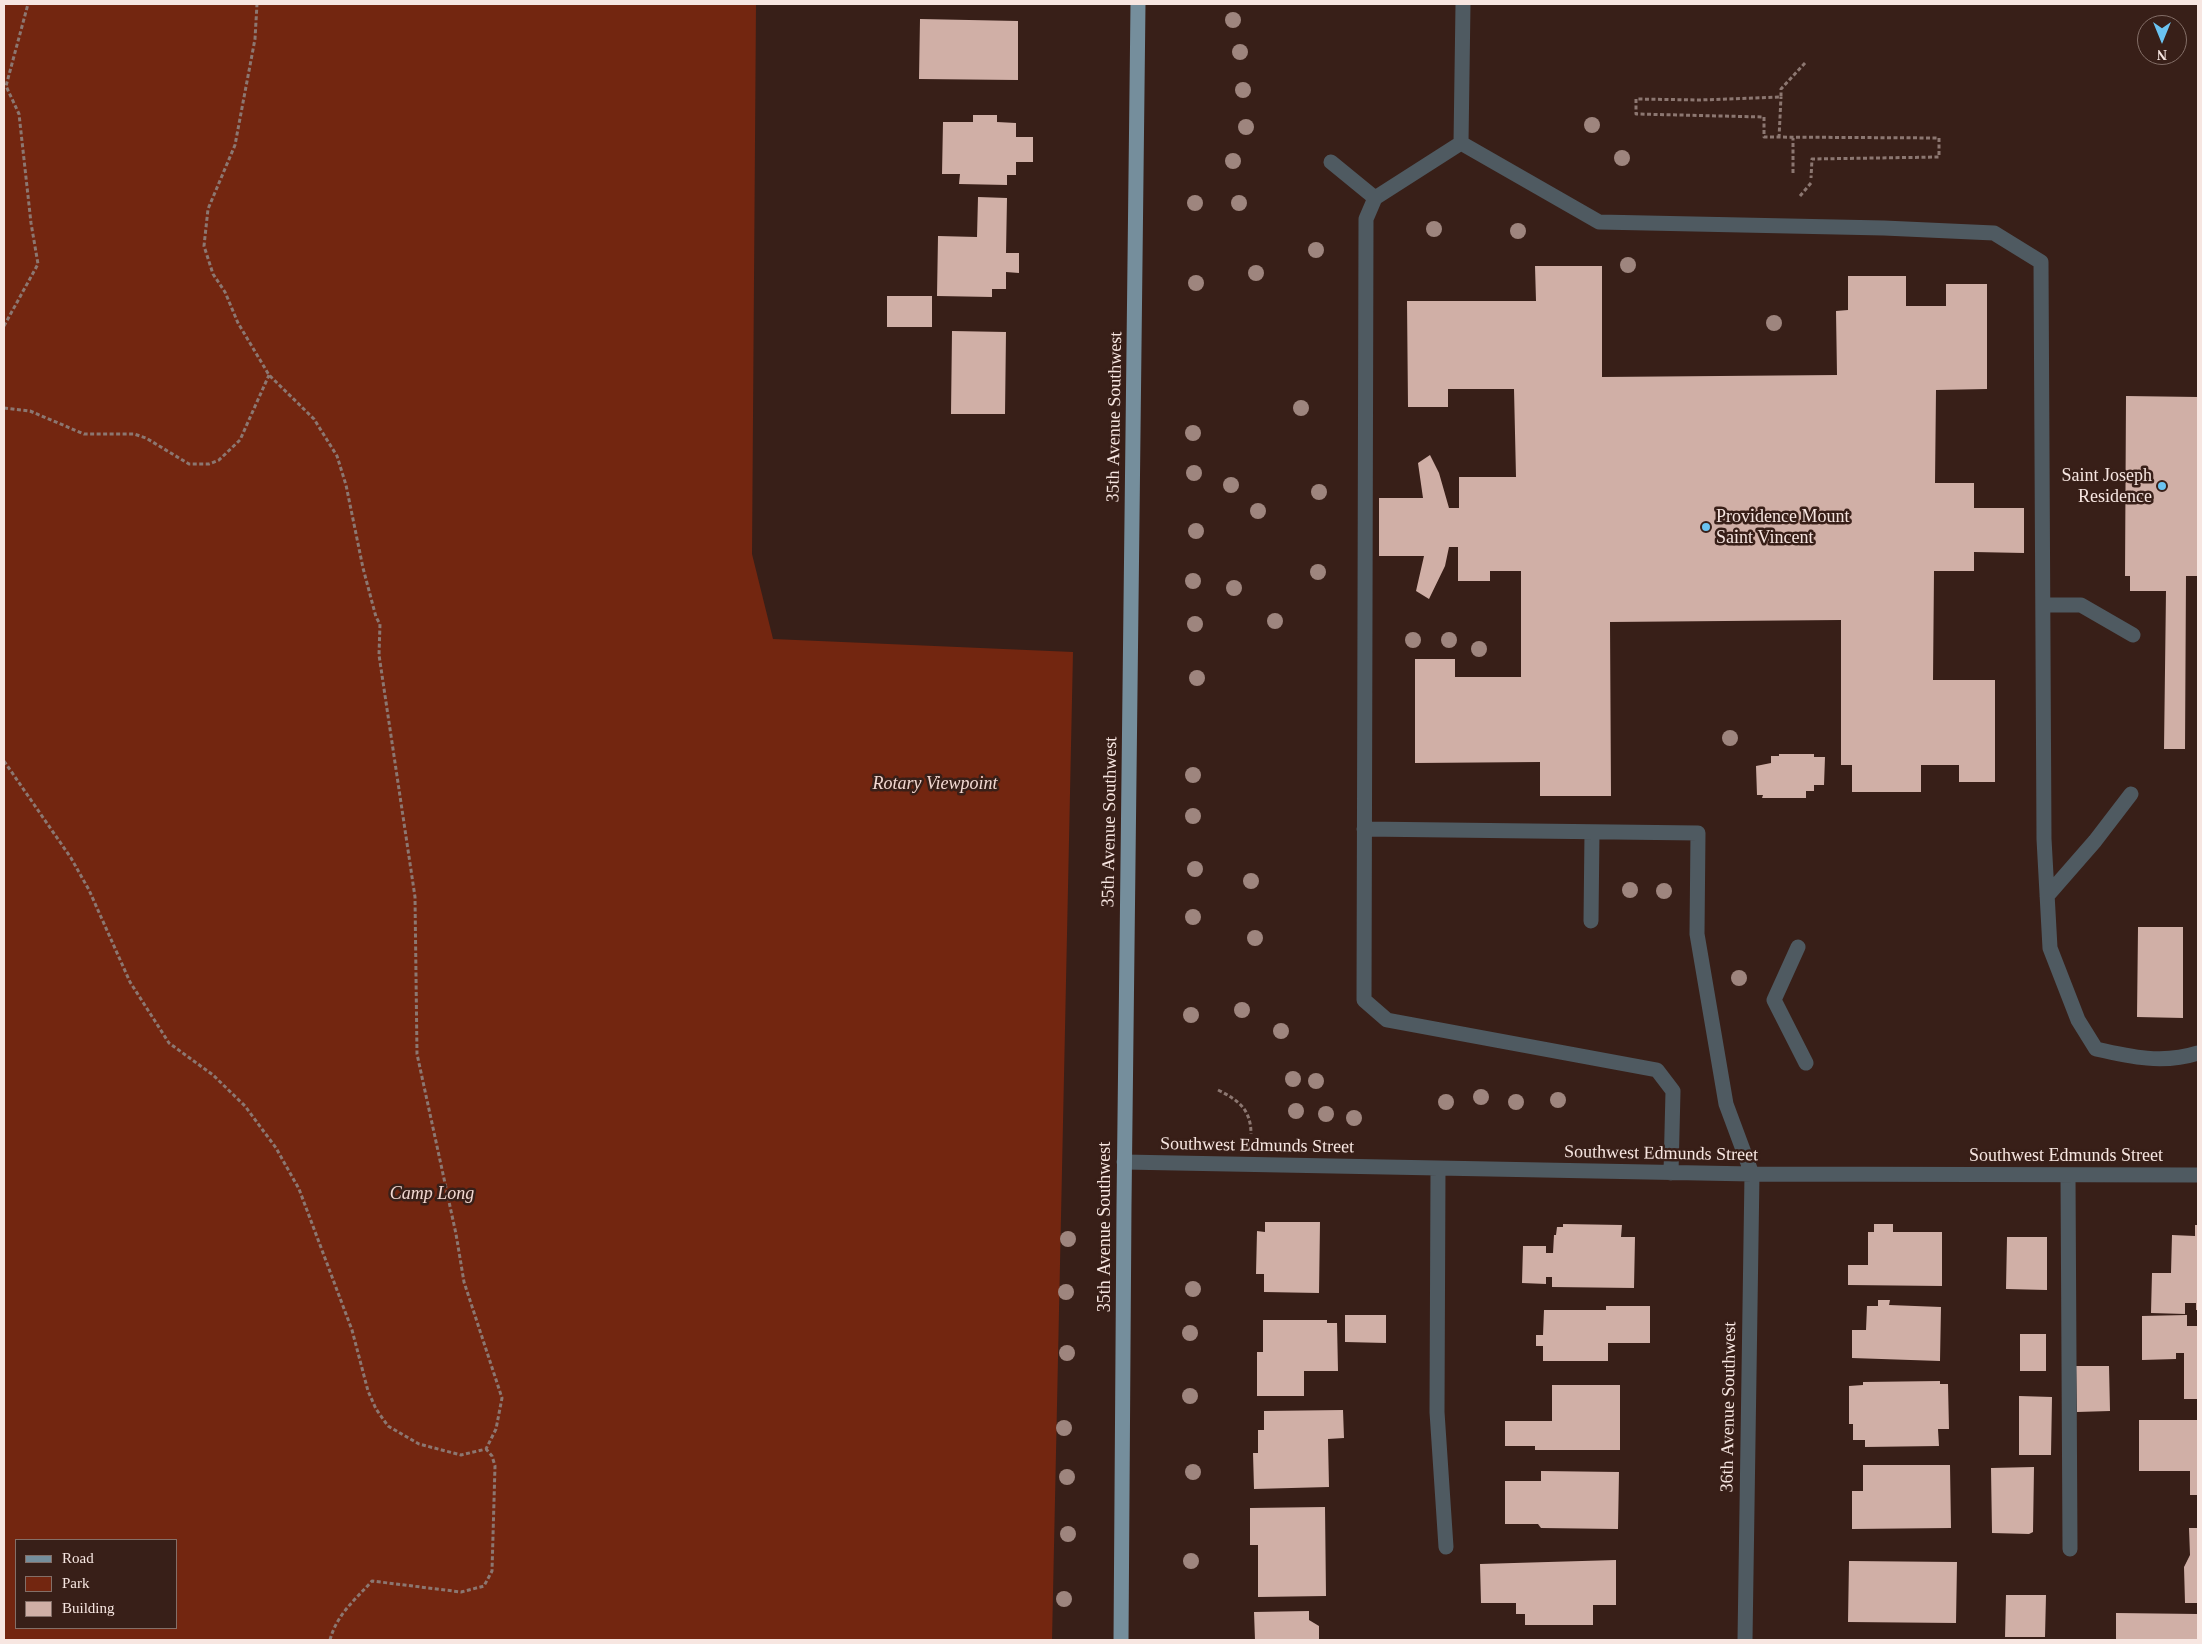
<!DOCTYPE html>
<style>
body{margin:0}
#map{position:relative;width:2202px;height:1644px;overflow:hidden;background:#381f18;font-family:"Times New Roman",serif}
canvas{display:block}
.frame{position:absolute;inset:0;border:5px solid #f7e6e1;pointer-events:none}
.legend{position:absolute;left:15px;top:1539px;width:162px;height:90px;box-sizing:border-box;background:#381f18;border:1px solid #846f68;margin:0;padding:6px 9px;list-style:none;font-size:15px;color:#f7e6e1}
.legend li{display:flex;align-items:center;gap:10px;height:25px}
.legend b{width:25px;border:1px solid #846f68}
.north{position:absolute;left:2137px;top:15px;width:50px;height:50px;box-sizing:border-box;background:#381f18;border:1px solid #846f68;border-radius:50%;rotate:180deg;font-size:14px;font-weight:700;line-height:20px;text-align:center;color:#f7e6e1}
.north::after{content:'';display:block;margin:auto;width:18px;height:22px;background:#6ac3f1;clip-path:polygon(50% 0,100% 100%,50% 72%,0 100%)}
</style>
<div id="map">
<canvas width="2202" height="1644"></canvas>
<div class="frame"></div>
<ul class="legend">
<li><b style="height:6px;background:#758e9c"></b>Road</li>
<li><b style="height:14px;background:#732610"></b>Park</li>
<li><b style="height:14px;background:#d0afa6"></b>Building</li>
</ul>
<div class="north">N</div>
</div>
<script>
const ctx = document.querySelector('canvas').getContext('2d');
ctx.lineJoin = 'round';
function paint(path, color) { ctx.fillStyle = color; ctx.fill(path, 'evenodd'); }
function stroke(path, color, width, dash) { ctx.strokeStyle = color; ctx.lineWidth = width; ctx.lineCap = dash ? 'butt' : 'round'; ctx.setLineDash(dash || []); ctx.stroke(path); }
function write(font, color, halo, rows, align = 'center') {
  ctx.font = font + ' "Times New Roman",serif'; ctx.lineWidth = 5; ctx.setLineDash([]); ctx.textBaseline = 'middle'; ctx.strokeStyle = halo; ctx.fillStyle = color; for (const [text, x, y, turn = 0] of rows) {
    ctx.save(); ctx.translate(x, y); ctx.rotate((+turn || 0) * Math.PI / 180); ctx.textAlign = isNaN(turn) ? turn : align; if (halo) ctx.strokeText(text, 0, 0); ctx.fillText(text, 0, 0); ctx.restore();
  }
}
const green = new Path2D(`
 M4,4H756L752,554L773,639L1073,652L1052,1640H4ZM16,1540H176V1628H16Z`);
const building = new Path2D(`
 M920,19L1018,21V80L919,79Z
 M973,115H997V122L1016,123V137H1033V162H1016V175H1007V185L959,184L960,174H942L943,122H973Z
 M978,197L1007,198L1006,253H1019V273L1006,272V289H992V297L937,296L938,236L977,237Z
 M1535,266H1602V377L1837,375L1836,311L1848,310V276H1906V306H1946V284H1987V389L1936,390L1935,483H1974V508H2024V553L1974,552V571H1934L1933,680H1995V782H1959V765H1921V792H1852V765H1841V620L1610,622L1611,796H1540V762L1415,763V659H1455V677H1521V571H1490V581H1458V547H1449L1445,566L1429,599L1416,591L1424,556H1379V498H1423L1418,463L1430,455L1439,473L1449,508H1459V477H1516L1514,389H1448V407H1408L1407,301H1536Z
 M887,296H932V327H887Z
 M952,331L1006,332L1005,414H951Z
 M2126,396L2198,397V576H2186L2185,749H2164L2166,591H2130V576H2125Z
 M1779,754H1814V757H1825L1824,785H1814V791H1806V798H1762L1763,795H1757L1756,766L1771,763V756H1779Z
 M2138,927H2183V1018L2137,1017Z
 M1265,1222H1320L1319,1293L1264,1292V1274H1256L1257,1231L1265,1232Z
 M1563,1224L1622,1225L1621,1237H1635L1634,1288L1552,1287V1277H1546V1284L1522,1283L1523,1246H1546V1253H1553L1554,1235H1556L1557,1227H1563Z
 M1874,1224H1893V1232H1942V1286L1848,1285V1265H1868V1232H1874Z
 M2195,1225H2198V1310H2196V1303H2185V1314L2151,1313L2152,1273H2171L2172,1235L2195,1236Z
 M2007,1237H2047V1290L2006,1289Z
 M1878,1300H1890L1889,1305L1941,1307L1940,1361L1852,1358V1330H1866L1867,1306H1878Z
 M1606,1306H1650V1343H1608V1361H1543V1346H1536V1335H1543L1544,1310H1606Z
 M1345,1315H1386V1343L1345,1342Z
 M2187,1315V1326H2198V1399H2184V1353H2176V1359L2142,1360V1316Z
 M1263,1320H1327V1323H1337L1338,1371H1304V1396H1257V1352H1263Z
 M2020,1334H2046V1371H2020Z
 M2076,1366H2109L2110,1411L2077,1412Z
 M1940,1381V1384H1948L1949,1429H1938L1939,1446L1865,1447V1440H1853V1424H1849V1386L1863,1385V1382Z
 M1552,1385H1620V1450H1535V1446H1505V1421H1552Z
 M2019,1396L2052,1397L2051,1455H2019Z
 M1343,1410L1344,1438L1328,1439L1329,1487L1254,1489L1253,1453H1258V1430H1264V1411Z
 M2139,1420H2198V1495H2190V1471H2139Z
 M1863,1465H1950L1951,1528L1852,1529V1491H1863Z
 M2034,1467L2033,1532L2029,1534L1992,1533L1991,1468Z
 M1541,1471L1619,1472L1618,1529L1541,1528L1538,1524H1505V1481H1541Z
 M1325,1507L1326,1596L1258,1597V1545H1250V1508Z
 M2189,1528H2198V1603H2185L2184,1567L2190,1555Z
 M1616,1560V1605H1593V1625H1525V1614H1516V1603H1481L1480,1564Z
 M1849,1561L1957,1562L1956,1623L1848,1622Z
 M2006,1595H2046L2045,1637H2005Z
 M1309,1611V1620L1319,1626V1640H1255L1254,1612Z
 M2116,1613L2198,1614V1640H2116Z`);
const path = new Path2D(`
 M1805,63L1781,89V97L1700,100L1636,99V114L1764,117V137L1939,138V157L1812,159L1811,178
 M1779,138L1781,97
 M1793,173V138
 M1800,196L1811,183
 M4,326L38,264L31,223L19,114L6,86L28,4
 M4,408L30,411L84,434H134L146,438L189,464H209L219,460L240,440L269,375
 M4,761L71,858L89,890L130,982L169,1043L213,1075L245,1106L276,1148L299,1189L352,1330L368,1391L376,1409L388,1426L419,1444L461,1455L486,1449L496,1429L502,1398L464,1282L456,1234L417,1054L415,897L379,655L380,624L376,617L363,568L346,485L337,456L314,419L269,375L238,323L225,292L213,274L204,246L208,209L235,145L255,39L257,4
 M1218,1090C1238,1100 1251,1109 1251,1134
 M330,1640C337,1614 355,1600 372,1581L461,1592L484,1586L492,1571L495,1466L492,1456L486,1449`);
const minor = new Path2D(`
 M1461,143L1599,222L1884,228L1994,233L2041,262L2044,839L2050,948L2078,1020L2096,1049C2131,1057 2163,1064 2198,1053
 M1461,143L1375,198L1366,219L1364,1000L1387,1020L1657,1070L1673,1091L1671,1173
 M1461,143L1463,4
 M1331,162L1375,198
 M2043,605H2081L2133,635
 M1364,829L1698,833L1697,934L1726,1104L1752,1174L1745,1640
 M2047,896L2095,841L2131,794
 M1591,921L1592,832
 M1798,947L1774,1000L1806,1063
 M1124,1162L1752,1174L2198,1175
 M1438,1169L1437,1412L1446,1547
 M2068,1175L2070,1549`);
const major = new Path2D(`
 M1121,1640L1124,1204L1138,4`);
const trees = [
 [1233,20],
 [1240,52],
 [1243,90],
 [1592,125],
 [1246,127],
 [1622,158],
 [1233,161],
 [1195,203],
 [1239,203],
 [1434,229],
 [1518,231],
 [1316,250],
 [1628,265],
 [1256,273],
 [1196,283],
 [1774,323],
 [1301,408],
 [1193,433],
 [1194,473],
 [1231,485],
 [1319,492],
 [1258,511],
 [1196,531],
 [1318,572],
 [1193,581],
 [1234,588],
 [1275,621],
 [1195,624],
 [1413,640],
 [1449,640],
 [1479,649],
 [1197,678],
 [1730,738],
 [1193,775],
 [1193,816],
 [1195,869],
 [1251,881],
 [1630,890],
 [1664,891],
 [1193,917],
 [1255,938],
 [1739,978],
 [1242,1010],
 [1191,1015],
 [1281,1031],
 [1293,1079],
 [1316,1081],
 [1481,1097],
 [1558,1100],
 [1446,1102],
 [1516,1102],
 [1296,1111],
 [1326,1114],
 [1354,1118],
 [1068,1239],
 [1193,1289],
 [1066,1292],
 [1190,1333],
 [1067,1353],
 [1190,1396],
 [1064,1428],
 [1193,1472],
 [1067,1477],
 [1068,1534],
 [1191,1561],
 [1064,1599]
];
const markers = [
 [2162,486,5,"#6ac3f1"],
 [1706,527,5,"#6ac3f1"]
];
const streetNames = [
 ["35th Avenue Southwest",1115,417,-89],
 ["35th Avenue Southwest",1110,822,-89],
 ["Southwest Edmunds Street",1257,1146,1],
 ["Southwest Edmunds Street",1661,1154,1],
 ["Southwest Edmunds Street",2066,1156],
 ["35th Avenue Southwest",1105,1227,-90],
 ["36th Avenue Southwest",1729,1407,-89]
];
const poiNames = [
 ["Saint Joseph",2152,476],
 ["Residence",2152,497],
 ["Providence Mount",1716,517,"left"],
 ["Saint Vincent",1716,538,"left"]
];
const parkNames = [
 ["Rotary Viewpoint",935,784],
 ["Camp Long",432,1194]
];
paint(green, '#732610');
paint(building, '#d0afa6');
stroke(path, '#8c7771', 3, [4, 2.5]);
stroke(minor, '#4f5a61', 15);
stroke(major, '#758e9c', 15);
ctx.fillStyle = '#9e857e';
for (const [x, y] of trees) { ctx.beginPath(); ctx.arc(x, y, 8, 0, 2 * Math.PI); ctx.fill(); }
for (const [x, y, r, color] of markers) { const dot = new Path2D(); dot.arc(x, y, r, 0, 2 * Math.PI); ctx.fillStyle = color; ctx.fill(dot); stroke(dot, '#381f18', 2); }
write('18px', '#f7e6e1', '#381f18', streetNames);
write('18px', '#f7e6e1', '#381f18', poiNames, 'right');
write('italic 18px', '#f2d8d1', '#381f18', parkNames);
</script>
